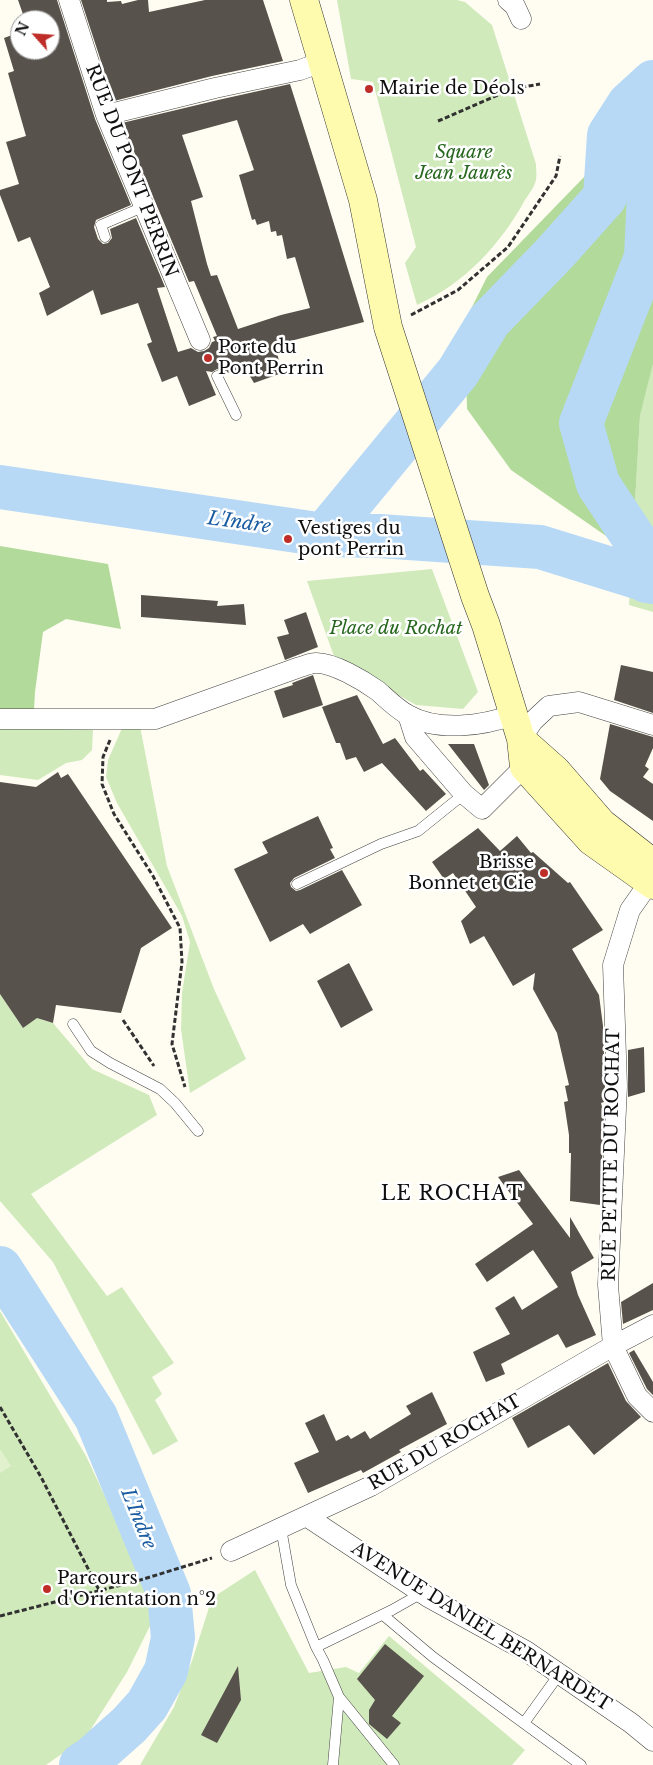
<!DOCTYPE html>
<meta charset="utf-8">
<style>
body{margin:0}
#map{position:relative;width:653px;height:1765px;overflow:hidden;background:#fffdf2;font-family:"Libre Baskerville",serif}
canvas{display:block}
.north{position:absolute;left:10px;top:10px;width:50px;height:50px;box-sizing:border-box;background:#fff;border:1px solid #9f9f9f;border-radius:50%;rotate:296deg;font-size:14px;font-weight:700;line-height:20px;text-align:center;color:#0f0f0f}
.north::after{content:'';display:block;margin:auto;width:18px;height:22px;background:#bf2d28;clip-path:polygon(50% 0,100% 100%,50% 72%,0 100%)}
</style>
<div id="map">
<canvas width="653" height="1765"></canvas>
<div class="north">N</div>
</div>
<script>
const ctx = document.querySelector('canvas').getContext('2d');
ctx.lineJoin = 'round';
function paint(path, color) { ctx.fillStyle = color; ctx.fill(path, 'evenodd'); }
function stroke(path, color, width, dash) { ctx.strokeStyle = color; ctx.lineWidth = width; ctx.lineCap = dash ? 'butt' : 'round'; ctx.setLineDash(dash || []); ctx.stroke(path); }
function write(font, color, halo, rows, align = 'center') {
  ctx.font = font + ' "Libre Baskerville",serif'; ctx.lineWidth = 5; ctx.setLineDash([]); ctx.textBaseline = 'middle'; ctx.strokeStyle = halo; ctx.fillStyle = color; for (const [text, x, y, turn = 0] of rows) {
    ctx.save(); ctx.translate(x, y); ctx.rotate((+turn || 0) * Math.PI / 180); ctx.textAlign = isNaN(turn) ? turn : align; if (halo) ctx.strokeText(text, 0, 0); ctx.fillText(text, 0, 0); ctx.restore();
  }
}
const green = new Path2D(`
 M337,0H457L465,2L492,25L536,164C536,169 537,175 536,180C535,186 529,194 525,200C501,244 464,284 417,305L405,263L416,247L373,82L351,79Z
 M653,364V612L629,605L640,416Z
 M432,569L478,692L463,709L416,705L335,659L307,581Z
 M123,726H140L167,866L214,989L246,1059L190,1093L181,1029L182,993L190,942L182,916L117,803L106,777L108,760Z
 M0,727L93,730L92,750L82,760L66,763L38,780L0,775Z
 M0,994L23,1028L39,1016L42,1020L53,1023L92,1069L149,1095L157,1115L31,1194L107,1296L122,1287L174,1363L152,1377L162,1394L155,1400L178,1441L153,1455L53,1262L0,1201Z
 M0,1311L86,1456L127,1543L146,1592L152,1622L127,1672L86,1737L46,1765H0Z
 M255,1570L309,1673L346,1667L359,1673L389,1636L525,1750L512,1765H140L174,1707L192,1661L212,1598Z`);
const forest = new Path2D(`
 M653,106V364L640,416L632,554L511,470L467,409L465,321L487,277Z
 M0,546L108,564L121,629L66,619L43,632L35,692L33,727H0Z`);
const pitch = new Path2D(`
 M0,1449L11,1466L0,1473Z`);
const stream = new Path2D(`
 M647,237L653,239`);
const river = new Path2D(`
 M629,104L650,172L646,257L581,423L598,484L649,561L646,581
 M0,487L324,535L379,536L540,547L653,582
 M324,535L458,372L489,321L554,254L605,197L609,135L629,104L653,82
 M0,1268L96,1417L169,1594L173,1638L166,1671L147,1705L129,1725L92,1758L81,1765`);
const building = new Path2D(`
 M18,0H57L95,119L131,205L96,220L94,227L98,239L103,244L108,243L112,238L110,229L136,218L165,287L157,288L178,352L191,348L198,352L204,351L209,348L212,342L215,341L213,337L217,336L194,281L189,282L122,123L218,100L290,84L323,188L364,322L275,345L282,373L254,383L245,368L232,373L223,372L217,369L212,372L206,371L216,395L189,406L177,376L162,382L147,344L152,342L138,303L101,315L93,290L47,316L39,293L50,287L30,237L18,242L0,195V190L19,184L6,142L26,136L8,73L14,71L4,38L20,32V50H50V20H25ZM237,120L254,170L239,175L252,220L255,219L257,225L269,221L271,232L276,231L277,236L282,235L287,259L295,257L310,308L281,315L238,329L217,275L211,276L207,264L191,201L203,197L182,135Z
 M81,0H107V2L121,1L122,4L138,0H148L149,12L205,0H263L283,61L212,76L114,101Z
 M141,595L218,601L217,606L244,604L246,625L141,617Z
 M306,612L318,647L285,660L277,637L289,634L284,620Z
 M621,665L653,672V713L614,700Z
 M313,675L323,705L283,718L274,691L293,685L292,683Z
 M357,695L383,744L395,738L420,771L423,769L446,794L426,811L382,763L364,772L356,757L346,760L340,743H336L322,707Z
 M610,724L653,737V748L645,766L649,769L643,777L653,784V821L610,791L600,779Z
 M448,744H474L489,785L484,790Z
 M58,772L61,778L68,774L172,928L141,948L121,1013L56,1005L53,1023L37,1018L23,1028L0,994V782L36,787Z
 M318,816L333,848L330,849L335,858L294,878L290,883L291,887L296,891L300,890L342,870L362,905L310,934L303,924L270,942L234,869L268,853L262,842Z
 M478,828L500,851L517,836L531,853L533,852L568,883L570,882L603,930L572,949L599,995L603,1026L605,1086L604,1102L601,1103L604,1115L600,1205L570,1201L571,1153H569V1135L564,1102L568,1101L565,1086L569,1085L557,1033L533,989L535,973L513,986L484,936L470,944L461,921L476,907L453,873L444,879L432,862Z
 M349,963L373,1010L341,1028L317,981Z
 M644,1047L645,1092L628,1097V1050Z
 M519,1170L570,1238V1217L594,1258L571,1272L578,1295L596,1335L566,1348L558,1334L501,1364L505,1374L486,1382L473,1352L510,1334L495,1308L514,1296L522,1310L558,1287L533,1250L487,1282L475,1264L533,1224L498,1177Z
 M653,1283V1310L623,1324L621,1302Z
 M634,1350L653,1382V1395L647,1389L629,1353Z
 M608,1363L626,1401L641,1417L594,1455L569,1425L528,1448L512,1418Z
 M432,1392L447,1424L399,1450L401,1452L363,1473L361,1470L308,1493L294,1463L319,1452L305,1423L324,1414L336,1441L348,1435L351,1439L365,1431L370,1439L411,1414L406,1406Z
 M385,1644L424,1676L392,1716L401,1723L387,1739L369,1724V1710L375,1700L357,1679Z
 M238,1666L241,1700L217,1743L201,1735Z`);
const path = new Path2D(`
 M438,121L512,89L540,84
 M411,315L458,290L508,247L556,176L560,156
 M110,740L103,757L102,784L114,814L153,876L180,928L182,962L172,1044L185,1087
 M123,1020L154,1066
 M0,1407L41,1477L99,1590
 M0,1616L137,1581L212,1558`);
const service = new Path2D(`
 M105,237L101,225L143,207
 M217,376L236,415
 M297,884L381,844L418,831L464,794
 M73,1024L91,1051L110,1063L160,1089L175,1103L198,1131
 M281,1528L291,1585L316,1647L392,1610L422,1593
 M383,1615L433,1657L581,1765
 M316,1647L323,1660L339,1697L394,1765
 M524,1723L560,1673
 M333,1765L339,1697`);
const minor = new Path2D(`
 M69,0L106,115L200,340
 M508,0L515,6L521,19
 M106,115L215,88L300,70L322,62
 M408,715L415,737L464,794L482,809L524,767
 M0,719H155L300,667C305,666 310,663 315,663C333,662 364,681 378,691C387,699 397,709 408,715C438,732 482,726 513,715
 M521,739L533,721L549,706L579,702L653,725
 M649,883L630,910L613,965L617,1086L608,1285L613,1346L637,1396L653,1412
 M306,1516L428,1597L526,1651L631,1723L653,1741
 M231,1551L371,1486L613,1346L653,1325`);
const secondary = new Path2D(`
 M304,0L363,200L388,327L475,596L486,625L521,739L524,767L591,841L653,885
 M521,739L556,770L602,823L653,863`);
const markers = [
 [369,89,5,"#bf2d28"],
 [208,358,5,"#bf2d28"],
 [288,539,5,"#bf2d28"],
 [544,873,5,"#bf2d28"],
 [47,1589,5,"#bf2d28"]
];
const poiNames = [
 ["Mairie de Déols",379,89],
 ["Porte du",218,348],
 ["Pont Perrin",218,369],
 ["Vestiges du",298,529],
 ["pont Perrin",298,550],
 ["Brisse",534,863,"right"],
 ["Bonnet et Cie",534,884,"right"],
 ["Parcours",57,1579],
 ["d'Orientation n°2",57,1600]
];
const parkNames = [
 ["Square",464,153],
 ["Jean Jaurès",464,174],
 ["Place du Rochat",396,629]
];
const streetNames = [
 ["RUE DU PONT PERRIN",131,171,69],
 ["RUE PETITE DU ROCHAT",612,1155,-89],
 ["RUE DU ROCHAT",445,1443,-30],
 ["AVENUE DANIEL BERNARDET",481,1627,32]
];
const waterNames = [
 ["L'Indre",239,523,8],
 ["L'Indre",138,1519,68]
];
const quarterNames = [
 ["LE ROCHAT",452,1194]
];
paint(green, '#d0eabb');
paint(forest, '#b2da9b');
paint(pitch, '#e2f1cd');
stroke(stream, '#3e88cc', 8);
stroke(river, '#b7d9f6', 44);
paint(building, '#58524c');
stroke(service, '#424242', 11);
stroke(minor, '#424242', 21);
stroke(secondary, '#313131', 29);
stroke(path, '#313131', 3, [5, 2.5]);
stroke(service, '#fff', 10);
stroke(minor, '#fff', 20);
stroke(secondary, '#fefbae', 28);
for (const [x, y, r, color] of markers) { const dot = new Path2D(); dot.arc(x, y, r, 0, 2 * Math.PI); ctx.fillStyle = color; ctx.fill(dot); stroke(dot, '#fff', 2); }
write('18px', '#0f0f0f', '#fff', poiNames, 'left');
write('italic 18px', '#28671f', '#fff', parkNames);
write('18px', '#0f0f0f', '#fff', streetNames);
write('italic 19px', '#195ba1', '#fff', waterNames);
ctx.letterSpacing = '1px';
write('20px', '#0f0f0f', '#fff', quarterNames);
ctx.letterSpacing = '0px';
</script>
